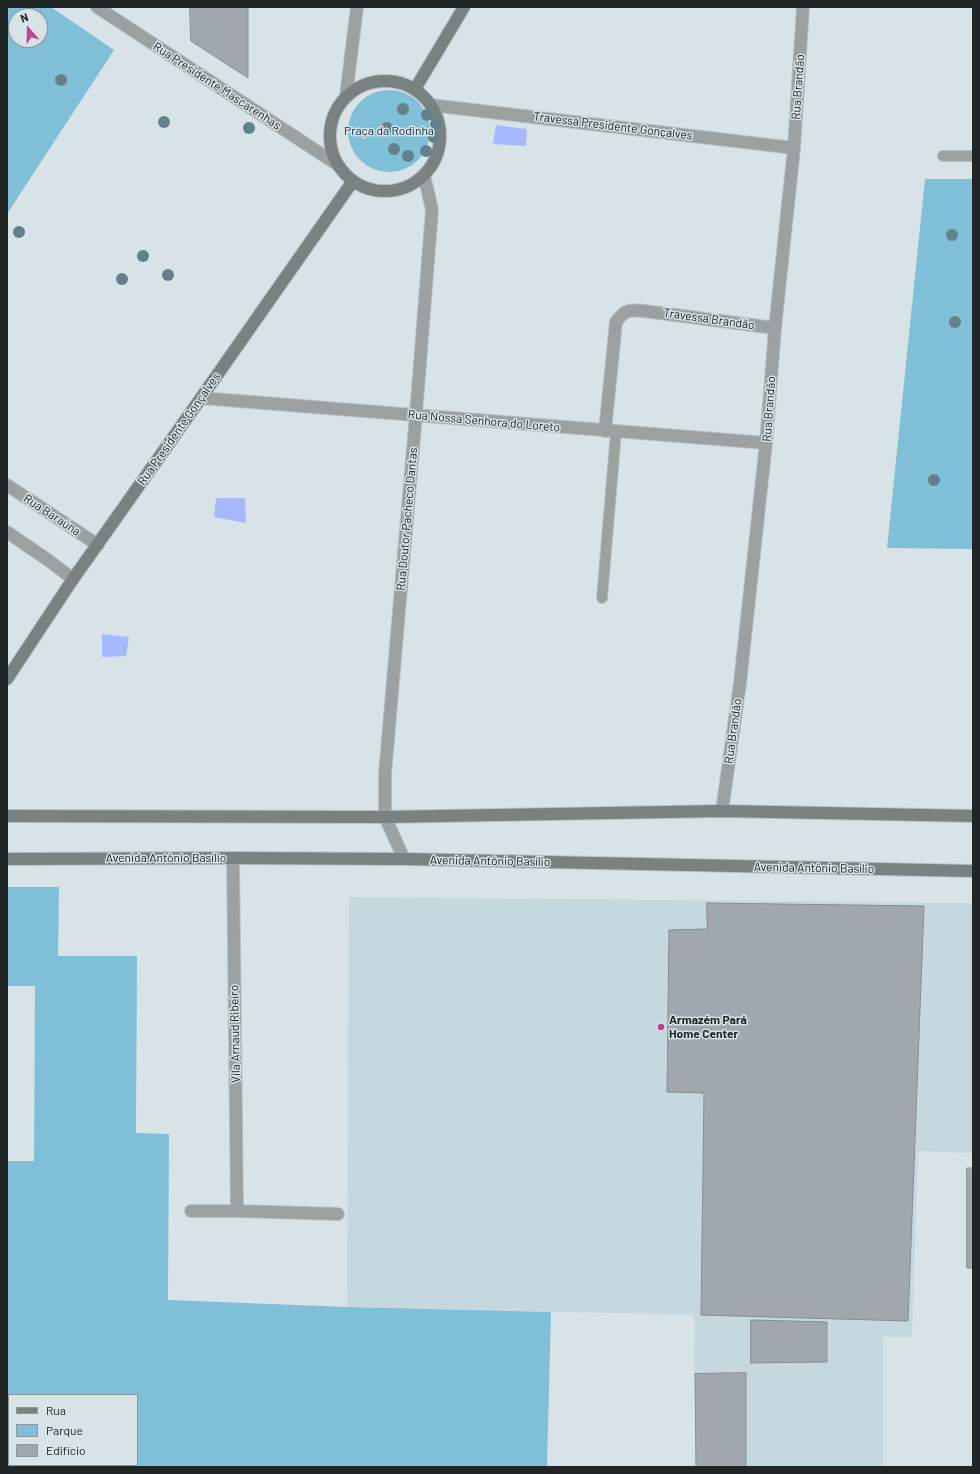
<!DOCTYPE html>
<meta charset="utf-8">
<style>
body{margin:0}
#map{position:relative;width:980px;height:1474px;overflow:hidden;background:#d8e3e8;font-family:Barlow,sans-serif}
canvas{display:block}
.frame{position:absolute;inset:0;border:8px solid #202526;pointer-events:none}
.legend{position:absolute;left:8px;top:1394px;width:130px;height:72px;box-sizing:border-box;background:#d8e3e8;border:1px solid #8e979a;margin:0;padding:5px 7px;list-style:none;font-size:12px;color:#202526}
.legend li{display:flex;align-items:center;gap:8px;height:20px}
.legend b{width:20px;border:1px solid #8e979a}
.north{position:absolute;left:8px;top:8px;width:40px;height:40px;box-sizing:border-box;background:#d8e3e8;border:1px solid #8e979a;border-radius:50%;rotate:340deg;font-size:11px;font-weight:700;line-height:16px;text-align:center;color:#202526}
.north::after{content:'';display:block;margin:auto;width:14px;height:18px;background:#c04390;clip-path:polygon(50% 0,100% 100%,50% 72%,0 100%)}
</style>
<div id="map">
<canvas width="980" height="1474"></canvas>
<div class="frame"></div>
<ul class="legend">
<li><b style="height:5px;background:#798181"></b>Rua</li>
<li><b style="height:11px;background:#7fbfd7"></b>Parque</li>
<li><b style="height:11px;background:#a0a7ae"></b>Edifício</li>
</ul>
<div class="north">N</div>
</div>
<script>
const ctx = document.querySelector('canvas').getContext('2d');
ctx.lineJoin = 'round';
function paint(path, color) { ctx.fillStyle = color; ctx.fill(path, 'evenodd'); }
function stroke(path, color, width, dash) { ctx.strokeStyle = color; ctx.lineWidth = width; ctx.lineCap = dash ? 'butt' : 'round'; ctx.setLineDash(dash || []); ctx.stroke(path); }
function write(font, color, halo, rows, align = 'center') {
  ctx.font = font + ' Barlow,sans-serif'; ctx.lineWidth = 3; ctx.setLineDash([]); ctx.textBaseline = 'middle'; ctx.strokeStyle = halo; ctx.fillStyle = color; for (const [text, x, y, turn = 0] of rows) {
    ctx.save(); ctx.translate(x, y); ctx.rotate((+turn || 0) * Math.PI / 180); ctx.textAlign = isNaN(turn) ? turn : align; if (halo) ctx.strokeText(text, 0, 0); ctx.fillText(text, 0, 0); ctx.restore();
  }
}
const built = new Path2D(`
 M349,897L973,903V1153L918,1151L912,1337H883V1467H696L694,1315L347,1307Z`);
const green = new Path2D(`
 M7,7H51L114,50L7,214ZM16,16H40V40H16Z
 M348 131a41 41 0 1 1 82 0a41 41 0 1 1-82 0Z
 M925,179H973V549L887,548Z
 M7,887H59L58,956H137L136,1133L169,1134L168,1300L347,1307L551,1312L547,1466L7,1467V1161H34L35,986H7ZM9,1395H137V1465H9Z`);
const water = new Path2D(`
 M496,125L527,129L526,146L493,144Z
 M216,498H245L246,523L214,517Z
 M102,634L129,637L126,656L102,657Z`);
const building = new Path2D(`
 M190,7H248V78L191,41Z
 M707,903L924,906L908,1321L701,1315L704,1093L667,1092L669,930L707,929Z
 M967,1168H973V1268H967Z
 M751,1320L827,1322V1362L751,1363Z
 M746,1373V1467H696L695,1374Z`);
const lane = new Path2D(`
 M943,156H973
 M602,598L616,432`);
const street = new Path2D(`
 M97,7L338,165
 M346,96L357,7
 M431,105L794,148
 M201,398L766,443
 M605,431L616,322C625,309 629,310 644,311L775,328
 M7,485L98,545
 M7,532L48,560L73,579
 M722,811L740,683L766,443L775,328L794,148L803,7
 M233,858L237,1211
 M404,859L385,817V774L416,414L432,210L424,175
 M191,1211H237L338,1214`);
const secondary = new Path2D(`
 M330 136a55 55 0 1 1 110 0a55 55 0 1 1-110 0Z
 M415,89L464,7
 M7,679L73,579L201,398L353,181
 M7,816L385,817L722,811L973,816
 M7,859L233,858L404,859L973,871`);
const trees = [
 [61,80],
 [403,109],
 [427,115],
 [164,122],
 [436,124],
 [249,128],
 [387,128],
 [434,137],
 [394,149],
 [426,151],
 [408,156],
 [19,232],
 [952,235],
 [143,256],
 [168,275],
 [122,279],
 [955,322],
 [934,480]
];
const markers = [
 [661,1027,4,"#c04390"]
];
const streetNames = [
 ["Rua Presidente Mascarenhas",217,86,33],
 ["Rua Brandâo",798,87,-86],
 ["Travessa Presidente Gonçalves",613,126,7],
 ["Travessa Brandão",709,319,8],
 ["Rua Brandâo",769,409,-86],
 ["Rua Nossa Senhora do Loreto",484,421,5],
 ["Rua Presidente Gonçalves",179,429,-55],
 ["Rua Baraúna",52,515,33],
 ["Rua Doutor Pacheco Dantas",407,519,-85],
 ["Rua Brandâo",733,731,-82],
 ["Avenida Antônio Basílio",166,858],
 ["Avenida Antônio Basílio",490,861,1],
 ["Avenida Antônio Basílio",814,868,1],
 ["Vila Arnaud Ribeiro",235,1034,-91]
];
const parkNames = [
 ["Praça da Rodinha",389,131]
];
const poiNames = [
 ["Armazém Pará",669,1020],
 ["Home Center",669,1034]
];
paint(built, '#c5d8e0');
paint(green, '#7fbfd7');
paint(water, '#a7b9fd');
paint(building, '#a0a7ae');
stroke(building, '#868d94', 1);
stroke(lane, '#b7c1c5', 12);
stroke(street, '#b7c1c5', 14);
stroke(secondary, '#b7c1c5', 14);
stroke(lane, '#9ba0a0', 10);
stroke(street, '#9ba0a0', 12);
stroke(secondary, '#798181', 12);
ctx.fillStyle = '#62818a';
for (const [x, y] of trees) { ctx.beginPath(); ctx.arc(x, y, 6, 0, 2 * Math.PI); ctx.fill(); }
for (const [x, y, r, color] of markers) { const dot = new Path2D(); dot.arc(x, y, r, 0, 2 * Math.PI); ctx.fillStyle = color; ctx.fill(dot); stroke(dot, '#d8e3e8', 1.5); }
write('12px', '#202526', '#d8e3e8', streetNames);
write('12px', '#02303d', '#d8e3e8', parkNames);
write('bold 12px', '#202526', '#d8e3e8', poiNames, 'left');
</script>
